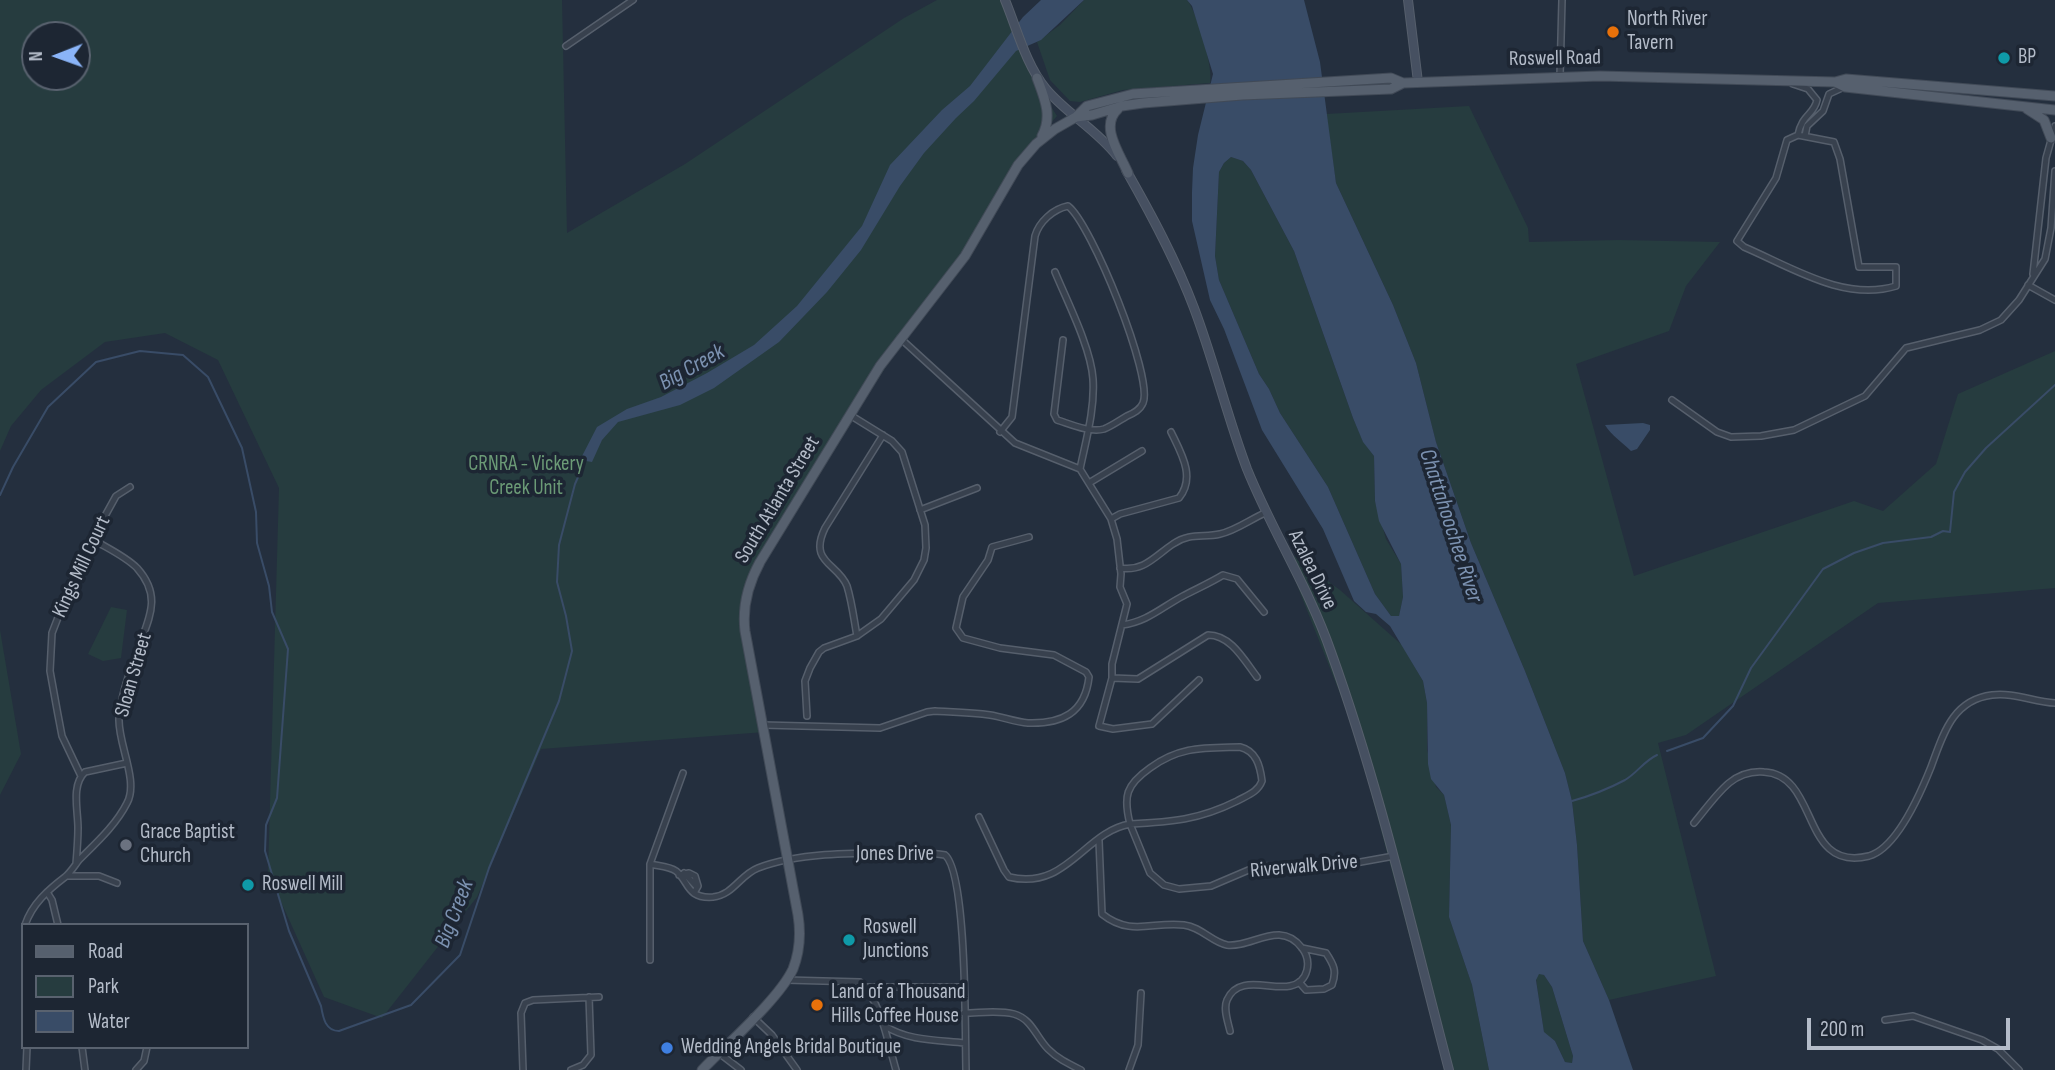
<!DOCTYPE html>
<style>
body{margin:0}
#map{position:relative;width:2055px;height:1070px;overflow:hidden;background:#242f3e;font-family:"Sofia Sans Condensed",sans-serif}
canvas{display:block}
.legend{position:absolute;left:21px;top:923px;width:228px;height:126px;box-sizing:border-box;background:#1d2633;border:2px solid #59626f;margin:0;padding:9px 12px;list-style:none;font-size:21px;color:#b4bcc9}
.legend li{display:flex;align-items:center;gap:14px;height:35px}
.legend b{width:35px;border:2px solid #59626f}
.north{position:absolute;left:21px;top:21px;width:70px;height:70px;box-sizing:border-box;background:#1d2633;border:2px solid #59626f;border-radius:50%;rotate:269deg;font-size:19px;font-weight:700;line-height:28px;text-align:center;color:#b4bcc9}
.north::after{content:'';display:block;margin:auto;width:24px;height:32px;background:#8ab4f8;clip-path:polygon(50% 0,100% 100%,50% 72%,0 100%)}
.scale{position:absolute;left:1807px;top:1018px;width:203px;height:32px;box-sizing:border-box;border:4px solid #b4bcc9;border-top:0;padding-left:9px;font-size:21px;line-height:24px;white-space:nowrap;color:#b4bcc9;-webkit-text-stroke:5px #1d2633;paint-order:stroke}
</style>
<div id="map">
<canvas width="2055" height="1070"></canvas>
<ul class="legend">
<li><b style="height:9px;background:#56606e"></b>Road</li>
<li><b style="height:19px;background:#263c3f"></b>Park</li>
<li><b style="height:19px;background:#394c67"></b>Water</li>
</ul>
<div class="north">N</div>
<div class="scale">200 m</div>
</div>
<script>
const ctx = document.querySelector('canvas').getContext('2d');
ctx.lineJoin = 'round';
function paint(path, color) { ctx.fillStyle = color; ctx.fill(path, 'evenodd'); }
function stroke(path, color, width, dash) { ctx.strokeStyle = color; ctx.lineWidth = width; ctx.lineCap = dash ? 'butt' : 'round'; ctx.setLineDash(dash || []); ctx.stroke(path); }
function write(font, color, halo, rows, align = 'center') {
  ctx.font = font + ' "Sofia Sans Condensed",sans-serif'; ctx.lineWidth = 7; ctx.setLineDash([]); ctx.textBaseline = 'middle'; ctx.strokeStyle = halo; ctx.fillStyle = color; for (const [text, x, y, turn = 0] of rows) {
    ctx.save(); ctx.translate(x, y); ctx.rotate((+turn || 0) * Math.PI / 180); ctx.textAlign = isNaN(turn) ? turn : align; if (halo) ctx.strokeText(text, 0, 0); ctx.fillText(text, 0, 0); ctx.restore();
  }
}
const green = new Path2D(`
 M0,0H562L567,233L685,164L904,18L937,0H1001L1029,72L1057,116L1036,140L769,544L749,581L746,619L765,732L541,749L477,897L382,1018L324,997L268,873L279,488L218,360L165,333L105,342L41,390L11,426L0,451ZM35,35H77V77H35Z
 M1084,0H1187C1197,11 1214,70 1210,83L1123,90L1080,102L1070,101L1050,80L1037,42L1060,25Z
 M1469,106L1528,228L1529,242L1618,240L1720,242L1686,286L1669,331L1576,364L1634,576L1854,501L1883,511L1936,464L1958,394L2055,351V588L1878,603L1686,735L1658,743L1716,976L1609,1000L1583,941L1577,845L1572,801L1565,773L1525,671L1471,543L1436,442L1416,363L1393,305L1336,183L1326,114Z
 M1231,157L1243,161L1251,170L1294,251L1353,418L1363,441L1374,456L1375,501L1386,539L1401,564L1403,597L1399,616H1391L1375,594L1328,487L1280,413L1269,389L1259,374L1219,280L1215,256L1219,172L1224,163Z
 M1282,547L1340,590L1402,645L1423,681L1427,703V750L1436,787L1444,795L1451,825L1449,917L1472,985L1489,1070H1445L1354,729Z
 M111,607L127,610L121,658L103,661L88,654Z
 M0,630L21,754L0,795Z
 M1538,973L1544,975L1552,987L1573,1056L1572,1063L1565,1062L1555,1041L1544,1033L1536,979Z`);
const water = new Path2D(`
 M1041,0H1084L1041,40L1016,51L974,101L956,118L924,153L900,186L861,250L827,292L779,342L714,388L680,405L618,422L602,440L592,462L580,460L597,427L627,409L661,397L707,373L754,345L797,306L862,226L890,165L942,110L970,86L1023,17Z
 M1187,0H1304L1320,62L1336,183L1393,305L1416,363L1436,442L1471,543L1525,671L1565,773L1572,801L1577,845L1583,941L1609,1000L1633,1070H1489L1472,985L1449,917L1451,825L1444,795L1431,779L1428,764L1427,703L1423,681L1390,626L1376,614L1366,612L1354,601L1323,529L1262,430L1224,329L1210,300L1192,221V192L1193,168L1198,135L1213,74L1192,6ZM1231,157L1243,161L1251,170L1294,251L1353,418L1363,442L1374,456L1375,501L1379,521L1401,564L1403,597L1399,616H1391L1375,594L1328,487L1280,413L1269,389L1259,374L1219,280L1215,256L1219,172L1224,163ZM1539,974L1544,975L1552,987L1573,1056L1572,1063L1565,1062L1555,1041L1544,1032L1536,980Z
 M1643,423L1650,425V430L1637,449L1631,451C1622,442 1612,436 1605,425Z`);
const stream = new Path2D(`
 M0,495L13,467L48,407L96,362L140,351L183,355L208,377L242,448L256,512L257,543L269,586L272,612L288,649L277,798L266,825L265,851L289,931L321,1006C323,1017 325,1031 339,1031L411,1005L460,955L489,868L559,701L572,651L566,616L557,582L559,545L575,484L586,459
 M1667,751L1703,738L1733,706L1751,668L1823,569L1854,553L1883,543L1931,537L1943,531L1950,532L1954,492L1965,472L1986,448L2055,385
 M1572,801C1590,796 1608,789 1625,780C1637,773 1644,761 1657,755`);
const street = new Path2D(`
 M566,46L633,0
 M1560,76L1562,0
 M1793,84L1808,89L1817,100C1814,115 1802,114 1798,135
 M1798,135L1834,142L1840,159L1859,267H1896V286C1844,302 1791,267 1744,247L1737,241L1776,178L1787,140Z
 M1805,136L1807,126L1823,111L1829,94L1844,87
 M1055,272C1067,301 1091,348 1093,379C1095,409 1086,440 1080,469
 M2033,274L2046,158L2055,126
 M2028,285L2055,300
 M900,338L1015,443L1080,469L1111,519L1117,539L1121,574L1120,587L1127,604L1112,664V678L1099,726L1113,729L1152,724L1199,680
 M1672,400L1717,432L1731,437L1761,436L1794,430L1865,396L1906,348L1980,330L2001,320L2019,300L2045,259L2051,228L2055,171
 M1000,432L1012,417L1035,236C1039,222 1053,209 1068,206C1091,223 1154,378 1143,403C1140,410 1134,413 1127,416C1120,420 1112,426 1104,429C1090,433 1070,424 1057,420L1054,414L1063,340
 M1089,483L1142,451
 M920,510L977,488
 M1111,519L1120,514L1179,498C1196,477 1181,453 1171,432
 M1120,568C1144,572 1155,556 1173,544C1190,532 1204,538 1220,534C1235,531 1251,519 1265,513
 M1122,625C1147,622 1162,607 1183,596C1196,589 1210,583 1223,575L1237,579L1264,612
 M857,636C854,620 852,602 847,586C838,563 808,563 825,528L883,435
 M1112,678L1138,679L1208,635C1231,635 1244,660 1257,677
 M807,716L805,681L810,668L819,652L824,648L857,636L881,619L914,580L924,560L926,548L925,525L902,452L892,441L850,415
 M763,725L880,728L927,712L935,711C953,712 972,712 990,715C1003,717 1015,722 1028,723C1062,724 1085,713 1089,677L1086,672L1054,655L1000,648L963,638L956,628L963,597L988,560L992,547L1029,537
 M1240,747C1256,751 1260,765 1262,781C1258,792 1248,795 1237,801C1199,820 1171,822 1130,824C1123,796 1126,785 1150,768C1180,746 1204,748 1240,747Z
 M81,776L62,736L58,715L50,671L52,633L79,563L116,496L130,487
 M979,817L1004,870L1009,877C1067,891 1084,832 1130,824L1150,873L1164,885L1179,889L1211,886L1258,866L1344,865L1394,856
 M1694,823C1705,810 1716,794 1729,783C1739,775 1751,771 1764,772C1820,775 1800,873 1869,856C1897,848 1921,792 1931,767C1943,735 1952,700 1992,695C2013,692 2034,702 2055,703
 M1099,841L1102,914C1131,937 1153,921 1184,925C1201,927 1212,942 1227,945C1252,948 1280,919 1302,948C1312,961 1309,982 1290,986C1270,990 1238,974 1227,1000C1223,1009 1228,1022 1230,1031
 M76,864C77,852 78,840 78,828C78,810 71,785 85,772L127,763
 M650,864C658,866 669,866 676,871C689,881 686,899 713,897C733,895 740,875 758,868C800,852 857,853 902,853C917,853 932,852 945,855C967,873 965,1035 966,1070
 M684,873L697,887
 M679,875L689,873L695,876L698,886L694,893
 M67,876H99L117,883
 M47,892L52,900L58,925
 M25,925C32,904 48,890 65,877C71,872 75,865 79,860C96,843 116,825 127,803C139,781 118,744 119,719C120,698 129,673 137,652C147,621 164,598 137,568C125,556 107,548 92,539
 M650,960V864L683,773
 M786,980L860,982C881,1001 888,1043 896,1070
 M1299,982L1306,990L1324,989L1332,985C1337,971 1334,965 1326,953L1302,948
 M865,987H964
 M964,1013C980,1013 999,1010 1014,1014C1032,1019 1036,1037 1048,1049C1058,1059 1069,1064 1081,1070
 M753,1017L772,1035L797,1070
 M1885,1020L1913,1016L1982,1040L1998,1049L2019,1070
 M885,1026C908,1041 938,1040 965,1043
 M82,1047L85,1070
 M719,1053L741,1070
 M26,1070L27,1047
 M136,1070L144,1061L147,1047
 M523,1070L521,1013L525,1003L533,1000L599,997
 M571,1070L583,1065L591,1055L589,997
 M1129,1070L1138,1045L1141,993`);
const secondary = new Path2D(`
 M1005,0C1017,29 1026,65 1046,89C1067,114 1097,130 1117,156
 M1408,0L1418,82
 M1126,170C1151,214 1176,260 1194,308C1214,361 1227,416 1247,469C1272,531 1309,588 1331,652C1380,788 1412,930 1449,1070`);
const primary = new Path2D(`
 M1037,78C1044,97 1053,116 1042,136
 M1835,82L1845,87L2055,110
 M1118,109C1099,126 1120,154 1128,173
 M2027,109L2044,120L2051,138
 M1076,117L1092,115L1122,106L1143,103L1242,95L1391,89L1403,83
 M702,1070C727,1044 779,999 793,969C800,951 801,934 798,915L745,631C742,606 748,584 760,562L880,366L965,256L1018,165L1036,144L1055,129L1076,117L1087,106L1133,94L1391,78L1403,83L1600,76L1835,82L1846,79L2055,96`);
const markers = [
 [1613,32,7,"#e8710a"],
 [2004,58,7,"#0f9aa8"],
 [126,845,7,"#6b7280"],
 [248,885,7,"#0f9aa8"],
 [849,940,7,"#0f9aa8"],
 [817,1005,7,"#e8710a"],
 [667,1048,7,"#3f7fe0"]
];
const poiNames = [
 ["North River",1627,20],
 ["Tavern",1627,44],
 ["BP",2018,58],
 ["Grace Baptist",140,833],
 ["Church",140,857],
 ["Roswell Mill",262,885],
 ["Roswell",863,928],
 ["Junctions",863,952],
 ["Land of a Thousand",831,993],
 ["Hills Coffee House",831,1017],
 ["Wedding Angels Bridal Boutique",681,1048]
];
const streetNames = [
 ["Roswell Road",1555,59,-1],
 ["South Atlanta Street",778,500,-59],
 ["Kings Mill Court",82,567,-65],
 ["Azalea Drive",1312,570,64],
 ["Sloan Street",134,675,-74],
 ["Jones Drive",895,855],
 ["Riverwalk Drive",1304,867,-5]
];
const parkNames = [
 ["CRNRA - Vickery",526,465],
 ["Creek Unit",526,489]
];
const waterNames = [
 ["Big Creek",692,368,-29],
 ["Chattahoochee River",1450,526,72],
 ["Big Creek",455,914,-69]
];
paint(green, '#263c3f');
paint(water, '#394c67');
stroke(stream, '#394c67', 2);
stroke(street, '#565f6c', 8);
stroke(secondary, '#565f6c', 10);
stroke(primary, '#414a57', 11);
stroke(street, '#38414e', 5);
stroke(secondary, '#465061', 8);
stroke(primary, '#56606e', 9);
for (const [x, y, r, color] of markers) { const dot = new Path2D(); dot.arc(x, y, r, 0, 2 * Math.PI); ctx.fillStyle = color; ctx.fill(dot); stroke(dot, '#1d2633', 2.5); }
write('21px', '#b4bcc9', '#1d2633', poiNames, 'left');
write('21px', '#b4bcc9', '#1d2633', streetNames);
write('21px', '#6b9a76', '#1d2633', parkNames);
write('italic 23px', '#7c92b1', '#1d2633', waterNames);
</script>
